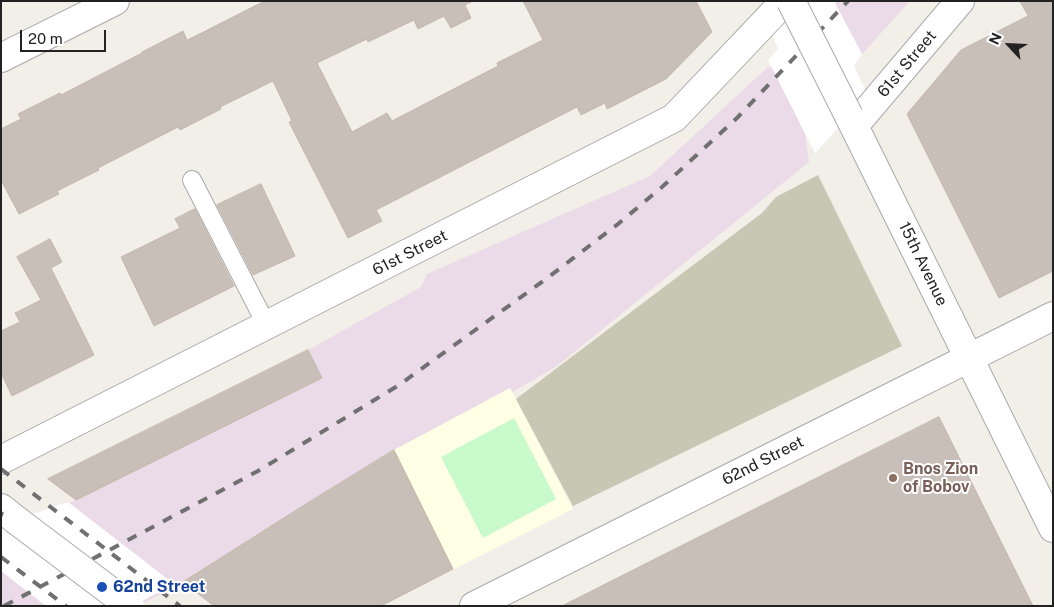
<!DOCTYPE html>
<style>
body{margin:0}
#map{position:relative;width:1054px;height:607px;overflow:hidden;background:#f2efe9;font-family:"Public Sans",sans-serif}
canvas{display:block}
.frame{position:absolute;inset:0;border:2px solid #222;pointer-events:none}
.north{position:absolute;left:984px;top:20px;width:50px;height:50px;-webkit-text-stroke:4px #fff;paint-order:stroke;rotate:295deg;font-size:14px;font-weight:700;line-height:20px;text-align:center;color:#222}
.north::after{content:'';display:block;margin:auto;width:18px;height:22px;background:#222;clip-path:polygon(50% 0,100% 100%,50% 72%,0 100%)}
.scale{position:absolute;left:20px;top:30px;width:86px;height:22px;box-sizing:border-box;border:2px solid #222;border-top:0;padding-left:6px;font-size:15px;line-height:18px;white-space:nowrap;color:#222;-webkit-text-stroke:4px #fff;paint-order:stroke}
</style>
<div id="map">
<canvas width="1054" height="607"></canvas>
<div class="frame"></div>
<div class="north">N</div>
<div class="scale">20 m</div>
</div>
<script>
const ctx = document.querySelector('canvas').getContext('2d');
ctx.lineJoin = 'round';
function paint(path, color) { ctx.fillStyle = color; ctx.fill(path, 'evenodd'); }
function stroke(path, color, width, dash) { ctx.strokeStyle = color; ctx.lineWidth = width; ctx.lineCap = dash ? 'butt' : 'round'; ctx.setLineDash(dash || []); ctx.stroke(path); }
function write(font, color, halo, rows, align = 'center') {
  ctx.font = font + ' "Public Sans",sans-serif'; ctx.lineWidth = 4; ctx.setLineDash([]); ctx.textBaseline = 'middle'; ctx.strokeStyle = halo; ctx.fillStyle = color; for (const [text, x, y, turn = 0] of rows) {
    ctx.save(); ctx.translate(x, y); ctx.rotate((+turn || 0) * Math.PI / 180); ctx.textAlign = isNaN(turn) ? turn : align; if (halo) ctx.strokeText(text, 0, 0); ctx.fillText(text, 0, 0); ctx.restore();
  }
}
const industrial = new Path2D(`
 M836,1H910L863,53L799,122L805,133L809,162L557,366L516,390L394,450L290,514L183,582L138,606H1V531L76,500L321,378L308,350L421,287L427,274L650,176L768,67L772,68L836,3Z`);
const education = new Path2D(`
 M510,388L573,509L381,606H214L183,582L290,514L394,450Z`);
const construction = new Path2D(`
 M818,175L902,346L573,506L516,399L762,213L776,197Z`);
const park = new Path2D(`
 M514,418L556,499L483,538L441,457Z`);
const pier = new Path2D(`
 M790,1H834L862,54L854,66L868,96L815,153L768,60L778,49L768,25Z
 M68,502L174,584L133,606H46L1,571V525Z`);
const building = new Path2D(`
 M265,1H473L465,5L471,18L451,28L444,16L418,29L414,20L368,42L367,39L317,63L352,132L387,113L392,121L498,66L497,63L543,40L523,1H696L712,32L666,79L607,109L605,103L581,115L577,107L376,210L382,221L348,238L289,122L292,121L273,81L220,107L221,109L180,130L178,127L98,168L99,170L57,191L59,194L19,214L1,180V129L21,119L18,114L60,93L61,95L142,53V52L183,31L187,40Z
 M1020,1H1053V271L999,298L907,114L961,50L1028,16Z
 M261,184L295,256L253,275L217,205Z
 M195,209L234,286L154,326L121,257L180,228L175,219Z
 M50,239L62,262L51,268L94,355L12,396L1,373V331L20,322L15,313L41,300L17,257Z
 M308,350L322,378L76,500L48,479Z
 M939,417L1033,606H562L647,563Z
 M394,450L453,569L381,606H214L183,582L290,514Z`);
const service = new Path2D(`
 M192,180L267,326`);
const minor = new Path2D(`
 M1,58L115,1
 M849,116L1053,528
 M854,126L960,1
 M1,460L674,118L785,1
 M474,606L1053,316`);
const tertiary = new Path2D(`
 M1,508L16,520`);
const rail = new Path2D(`
 M1,469L180,606
 M1,513L123,606
 M1,557L66,606
 M4,606L258,471L399,385L546,279L618,224L662,187L738,117L848,1`);
const minorBridge = new Path2D(`
 M791,1L849,116`);
const tertiaryBridge = new Path2D(`
 M16,520L130,606`);
const markers = [
 [893,478,5,"#8d6e63"],
 [102,587,6,"#1a4fb4"]
];
const streetNames = [
 ["61st Street",907,64,-50],
 ["61st Street",410,253,-27],
 ["15th Avenue",923,264,64],
 ["62nd Street",763,461,-27]
];
const educationNames = [
 ["Bnos Zion",903,469],
 ["of Bobov",903,487]
];
const transitNames = [
 ["62nd Street",113,587]
];
paint(industrial, '#ebdbe8');
paint(education, '#ffffe5');
paint(construction, '#c7c7b4');
paint(park, '#c8facc');
paint(pier, '#fff');
paint(building, '#c7bfb8');
stroke(building, '#c4b6ab', 1);
stroke(service, '#a9a9a9', 20);
stroke(minor, '#a9a9a9', 30);
stroke(tertiary, '#a9a9a9', 30);
stroke(service, '#fff', 18);
stroke(minor, '#fff', 28);
stroke(tertiary, '#fff', 28);
stroke(rail, '#707070', 4, [10, 10]);
stroke(minorBridge, '#a9a9a9', 30, []);
stroke(tertiaryBridge, '#a9a9a9', 30, []);
stroke(minorBridge, '#fff', 28);
stroke(tertiaryBridge, '#fff', 28);
for (const [x, y, r, color] of markers) { const dot = new Path2D(); dot.arc(x, y, r, 0, 2 * Math.PI); ctx.fillStyle = color; ctx.fill(dot); stroke(dot, '#fff', 2); }
write('16px', '#222', '#fff', streetNames);
write('bold 16px', '#785e54', '#fff', educationNames, 'left');
write('bold 16px', '#164399', '#fff', transitNames, 'left');
</script>
